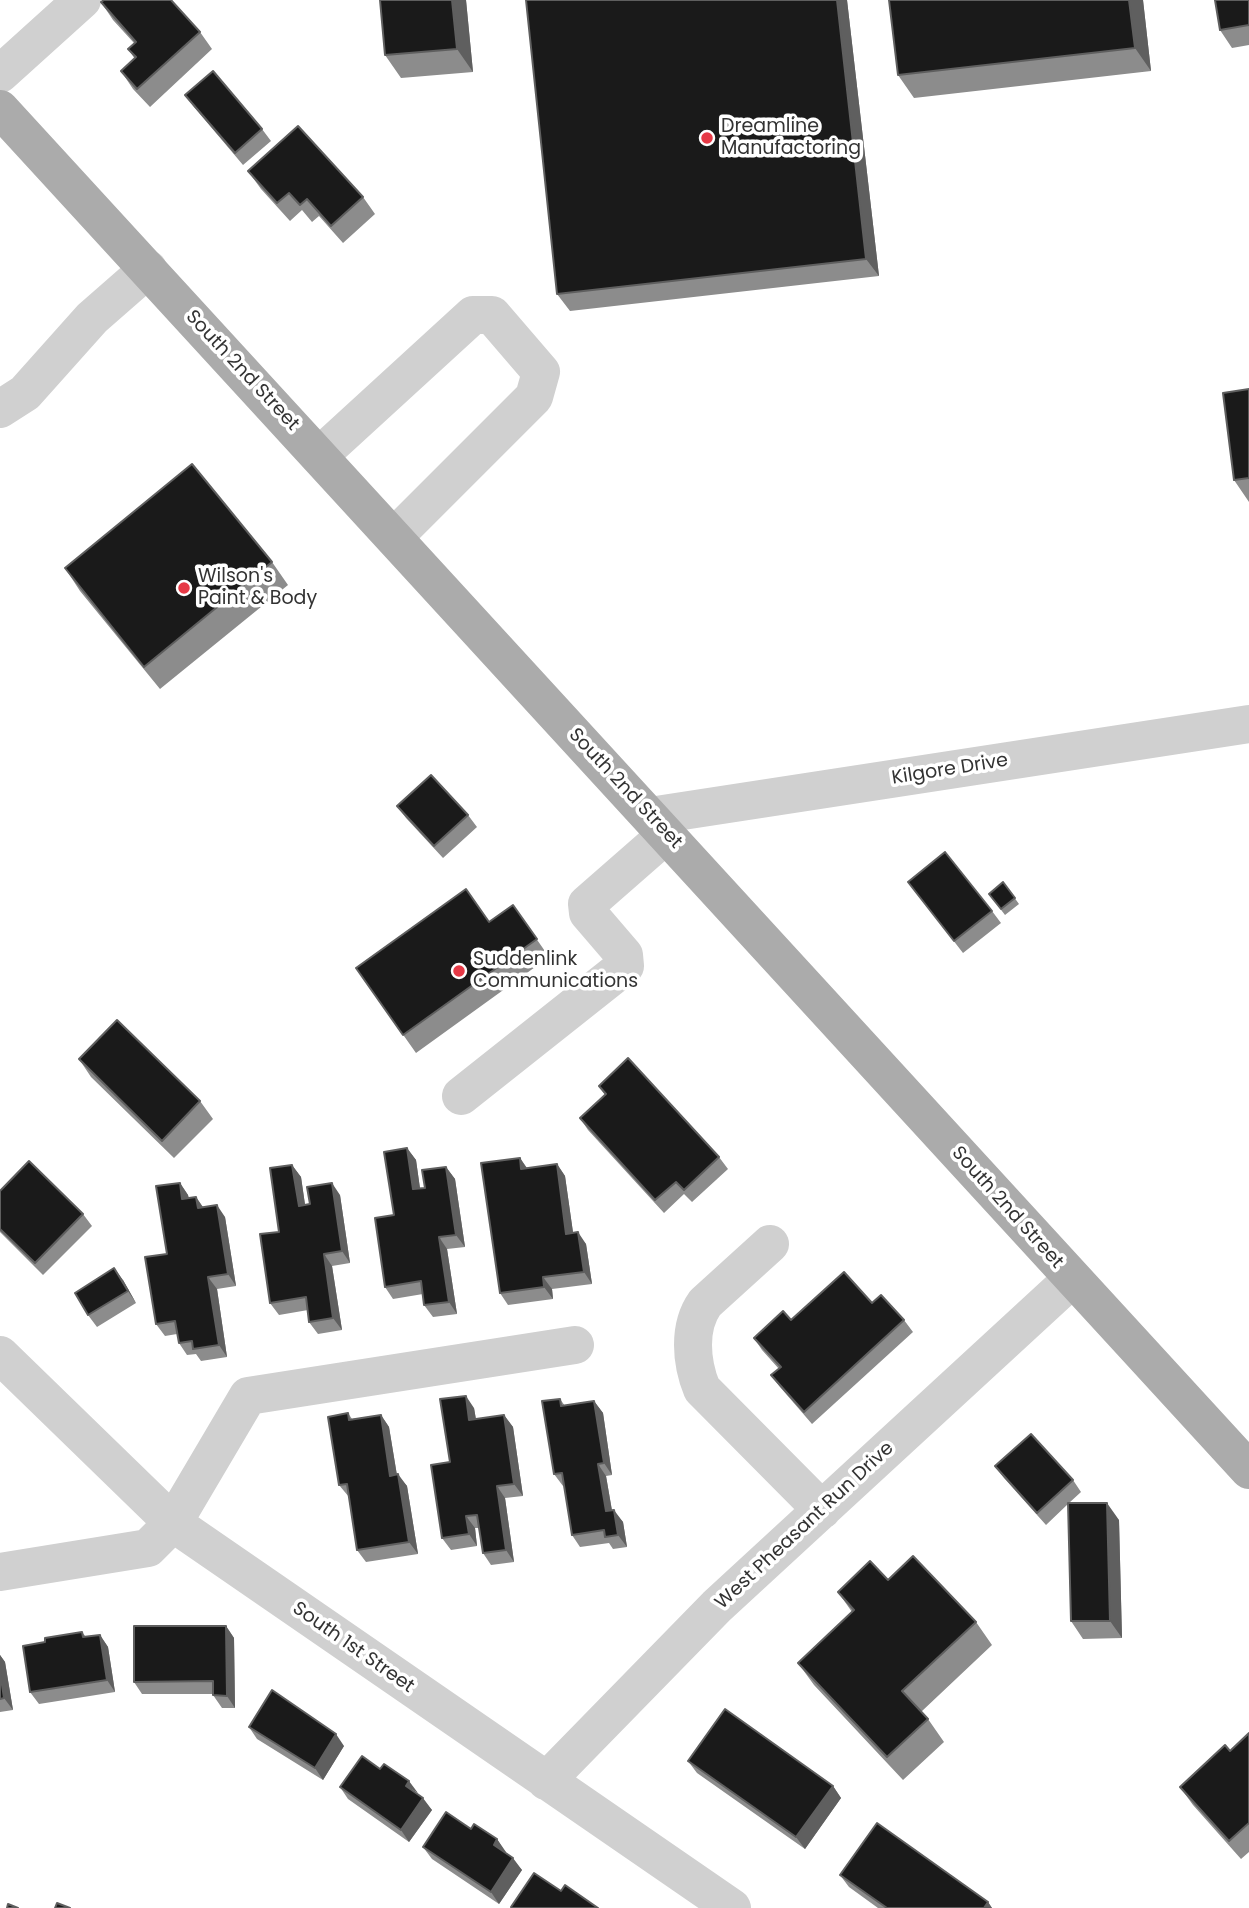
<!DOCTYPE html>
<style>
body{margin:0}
canvas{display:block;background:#fff}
</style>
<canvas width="1249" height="1908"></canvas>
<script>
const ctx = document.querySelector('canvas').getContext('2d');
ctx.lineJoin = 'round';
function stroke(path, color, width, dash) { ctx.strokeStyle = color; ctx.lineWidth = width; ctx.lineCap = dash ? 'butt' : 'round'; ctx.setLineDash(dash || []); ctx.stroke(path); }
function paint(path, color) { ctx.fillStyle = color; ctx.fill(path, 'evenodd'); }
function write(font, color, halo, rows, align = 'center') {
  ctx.font = font + ' Poppins,sans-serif'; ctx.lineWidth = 7; ctx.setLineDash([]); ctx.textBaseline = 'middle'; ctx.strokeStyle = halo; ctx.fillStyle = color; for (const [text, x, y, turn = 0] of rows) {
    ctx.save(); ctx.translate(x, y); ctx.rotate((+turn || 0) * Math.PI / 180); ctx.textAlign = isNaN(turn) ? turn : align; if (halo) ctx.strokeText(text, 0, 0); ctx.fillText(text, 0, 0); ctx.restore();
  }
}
const minor = new Path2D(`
 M0,74L82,0
 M0,409L25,393L92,318L148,269
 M319,456L473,315H492L541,372L534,397L394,537
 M650,816L1249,724
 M461,1096L625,966L624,955L588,913L587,904L667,834
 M770,1244L705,1303C688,1327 691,1362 702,1389L822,1510
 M0,1355L173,1523L732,1908
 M0,1572L148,1548L173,1523L248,1396L575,1345
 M546,1781L717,1606L1072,1279`);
const major = new Path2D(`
 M0,109L1249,1470`);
const wall = new Path2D(`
 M466,0L473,72L401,78L385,55Z
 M526,0H847L879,276L570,311L557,294Z
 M1143,0L1151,71L914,98L898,75Z
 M1249,0V45L1232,48L1220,30Z
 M101,2L200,32L212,49L150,107L133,89L121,71L135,59L128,49L134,43L113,20Z
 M185,95L262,129L271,141L243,165L194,107Z
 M248,171L363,197L375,214L343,243L319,216L312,222L302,210L290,221L261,189Z
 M1249,389V502L1234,480Z
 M272,562L288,585L160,689L80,591L65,568Z
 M397,806L468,815L477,827L443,858L406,818Z
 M908,882L992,911L1001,923L963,953Z
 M1003,882L1019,904L1005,915L989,894Z
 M513,905L549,957L416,1053L356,968L489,922Z
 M79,1059L200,1101L213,1119L174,1158L91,1077Z
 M599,1086L719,1157L728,1169L692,1202L684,1194L664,1213L588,1130L580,1118L605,1095Z
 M407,1148L416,1160L420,1189L425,1188L446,1167L455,1179L465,1247L447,1249L457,1314L433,1317L424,1305L423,1294L393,1299L385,1287L394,1215Z
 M520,1158L527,1168L557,1164L565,1176L573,1233L586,1244L592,1284L552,1289L553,1299L508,1305L500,1293Z
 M292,1165L301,1177L305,1205L340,1195L350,1263L332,1266L342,1330L318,1334L309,1322L308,1310L279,1315L270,1303L279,1232Z
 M180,1183L188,1195L189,1198L196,1197L203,1207L225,1217L236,1286L217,1289L227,1357L201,1361L196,1354L187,1355L179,1343L177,1334L165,1336L156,1324Z
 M0,1191L83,1214L92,1226L43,1275L0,1232Z
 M123,1280L136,1303L97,1327L88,1315Z
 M872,1303L904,1320L913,1332L812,1424L780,1387L771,1375L779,1369L762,1350L754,1338Z
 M560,1399L565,1406L594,1401L603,1413L612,1475L606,1476L612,1510L623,1522L627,1547L613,1549L609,1543L580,1547L572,1535L564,1486H563L554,1474Z
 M474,1408L476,1419L504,1415L513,1427L523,1496L505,1498L514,1562L491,1565L483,1553L479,1528H475L477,1546L451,1550L442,1538L450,1462Z
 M348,1413L352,1419L381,1415L389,1427L397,1475L407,1486L418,1554L366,1562L357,1550L349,1497L339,1485Z
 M995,1466L1073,1480L1081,1492L1069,1503L1119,1520L1122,1638L1083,1639L1071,1621L1068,1504L1046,1525L1004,1478Z
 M888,1580L976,1622L992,1645L921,1712L928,1719L944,1742L903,1780L814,1685L798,1663L852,1612L838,1592Z
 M226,1626L234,1638L235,1708H222L213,1695V1694H142L134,1682Z
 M82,1632L86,1637L100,1635L108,1647L115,1692L39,1704L30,1692L45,1642Z
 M0,1655L5,1662L13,1710L0,1712Z
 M249,1727L344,1746L323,1780L257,1739Z
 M1249,1733V1852L1241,1859L1193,1805L1180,1787L1230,1751Z
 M688,1761L833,1786L841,1798L805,1849L697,1773Z
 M380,1769L417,1794L432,1810L409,1842L348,1799L340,1787Z
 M471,1829L497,1839L505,1852L522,1870L499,1904L432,1859L423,1847Z
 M840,1875L988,1902L992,1908H878L849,1887Z`);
const shadedWall = new Path2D(`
 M452,0H466L473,72L457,49Z
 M837,0H847L879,276L866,259Z
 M1129,0H1143L1151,71L1135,48Z
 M407,1148L416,1160L422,1202L413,1189Z
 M520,1158L528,1170L521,1169Z
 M557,1164L565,1176L575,1246L566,1234Z
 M292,1165L301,1177L307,1218L299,1206Z
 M446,1167L455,1179L465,1247L456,1235Z
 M180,1183L188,1195L191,1211L182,1199Z
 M332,1183L340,1195L350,1263L342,1251Z
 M196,1197L204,1209L198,1208Z
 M217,1205L225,1217L236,1286L228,1274Z
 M578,1232L586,1244L592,1284L584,1272Z
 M439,1237L447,1249L457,1314L449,1302Z
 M324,1254L332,1266L342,1330L333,1318Z
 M114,1268L123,1280L136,1303L128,1291Z
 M208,1277L217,1289L227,1357L219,1345Z
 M543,1277L552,1289L553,1299L544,1287Z
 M466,1396L474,1408L478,1432L469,1420Z
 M594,1401L603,1413L612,1475L604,1463Z
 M381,1415L389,1427L399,1488L390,1476Z
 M504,1415L513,1427L523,1496L514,1484Z
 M598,1464L606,1476L614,1523L606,1511Z
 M398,1474L407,1486L418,1554L409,1542Z
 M497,1486L505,1498L514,1562L506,1550Z
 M1107,1503L1119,1520L1122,1638L1110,1621Z
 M614,1510L623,1522L627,1547L618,1535Z
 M466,1516L475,1528L477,1546L469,1534Z
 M226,1626L234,1638L235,1708L227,1696Z
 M100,1635L108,1647L115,1692L107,1680Z
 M0,1655L5,1662L13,1710L4,1698L0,1672Z
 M336,1734L344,1746L323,1780L315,1768Z
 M409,1781L418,1793L406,1786Z
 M833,1786L841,1798L805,1849L796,1837Z
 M423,1798L432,1810L409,1842L401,1830Z
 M497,1839L506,1852L502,1857L494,1845Z
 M513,1858L522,1870L499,1904L491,1892Z
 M988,1902L992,1908H984Z`);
const building = new Path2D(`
 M104,0H171L200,32L137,89L121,71L136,57L128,49L136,42L101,2Z
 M380,0H452L457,49L385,55Z
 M526,0H837L866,259L557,294Z
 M889,0H1129L1135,48L898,75Z
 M1215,0H1249V25L1220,30Z
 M213,71L262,129L235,153L185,95Z
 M298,126L363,197L331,226L307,199L300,205L289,193L277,203L248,171Z
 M1249,389V478L1234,480L1223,393Z
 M192,464L272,562L144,667L65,568Z
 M431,775L468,815L434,846L397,806Z
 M945,852L992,911L954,941L908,882Z
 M1003,882L1015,898L1001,909L989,894Z
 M466,889L489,922L513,905L537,939L403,1035L356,968Z
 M117,1020L200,1101L162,1141L79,1059Z
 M628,1058L719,1157L684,1190L676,1182L655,1200L580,1118L606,1094L599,1086Z
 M407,1148L413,1189L425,1188L422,1170L446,1167L456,1235L439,1237L449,1302L424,1305L421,1281L385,1287L375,1218L394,1215L384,1152Z
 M520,1158L521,1169L557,1164L566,1234L578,1232L584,1272L543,1277L544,1287L500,1293L481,1163Z
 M29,1161L83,1214L35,1263L0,1229V1191Z
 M292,1165L299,1206L310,1204L307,1187L332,1183L342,1251L324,1254L333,1318L309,1322L306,1297L270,1303L260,1234L279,1232L270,1168Z
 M180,1183L182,1199L196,1197L198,1208L217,1205L228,1274L208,1277L219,1345L193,1349L192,1341L179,1343L175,1321L156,1324L145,1257L167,1254L156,1186Z
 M114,1268L128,1291L88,1315L75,1293Z
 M844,1272L872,1303L881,1295L904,1320L804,1412L771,1375L781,1367L754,1338L783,1311L791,1320Z
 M466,1396L469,1420L504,1415L514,1484L497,1486L506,1550L483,1553L477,1515L466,1516L469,1534L442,1538L431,1465L450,1462L440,1399Z
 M560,1399L561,1406L594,1401L604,1463L598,1464L606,1511L614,1510L618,1535L605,1537L604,1530L572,1535L562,1473L554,1474L542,1401Z
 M348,1413L349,1420L381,1415L390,1476L398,1474L409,1542L357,1550L347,1484L339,1485L328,1417Z
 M1031,1434L1073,1480L1037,1513L995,1466Z
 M1068,1503H1107L1110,1621H1071Z
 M913,1556L976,1622L902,1691L928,1719L887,1757L798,1663L854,1610L838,1592L870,1561L888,1580Z
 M134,1626H226L227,1696L213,1695V1681L134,1682Z
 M82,1632L83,1637L100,1635L107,1680L30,1692L23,1646L45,1642V1638Z
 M0,1672L4,1698L0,1699Z
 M272,1690L336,1734L315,1768L249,1727Z
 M725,1709L833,1786L796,1837L688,1761Z
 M1249,1733V1823L1229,1841L1180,1787L1225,1745L1230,1751Z
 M362,1756L380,1769L384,1764L409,1781L406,1786L423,1798L401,1830L340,1787Z
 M446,1812L471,1829L474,1824L497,1839L494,1845L513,1858L491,1892L423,1847Z
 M877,1823L988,1902L984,1908H887L840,1875Z
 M534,1873L561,1891L565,1885L598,1908H512L511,1907Z
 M57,1903L70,1908H55Z
 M8,1904L18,1908H7Z`);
const markers = [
 [707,138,7,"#e63946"],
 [184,588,7,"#e63946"],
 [459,971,7,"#e63946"]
];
const poiNames = [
 ["Dreamline",721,127],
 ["Manufactoring",721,149],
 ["Wilson's",198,577],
 ["Paint & Body",198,599],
 ["Suddenlink",473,960],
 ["Communications",473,982]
];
const streetNames = [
 ["South 2nd Street",242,371,47],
 ["Kilgore Drive",950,770,-9],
 ["South 2nd Street",625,789,47],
 ["South 2nd Street",1007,1208,48],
 ["West Pheasant Run Drive",805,1526,-43],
 ["South 1st Street",353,1648,35]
];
stroke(minor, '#d0d0d0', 38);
stroke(major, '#ababab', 38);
paint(wall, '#8c8c8c');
paint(shadedWall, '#5f5f5f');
paint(building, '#1a1a1a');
stroke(building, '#5f5f5f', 2);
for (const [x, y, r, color] of markers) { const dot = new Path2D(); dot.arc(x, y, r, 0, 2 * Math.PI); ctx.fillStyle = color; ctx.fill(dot); stroke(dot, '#fff', 2.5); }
write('19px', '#333', '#fff', poiNames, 'left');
write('19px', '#333', '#fff', streetNames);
</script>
